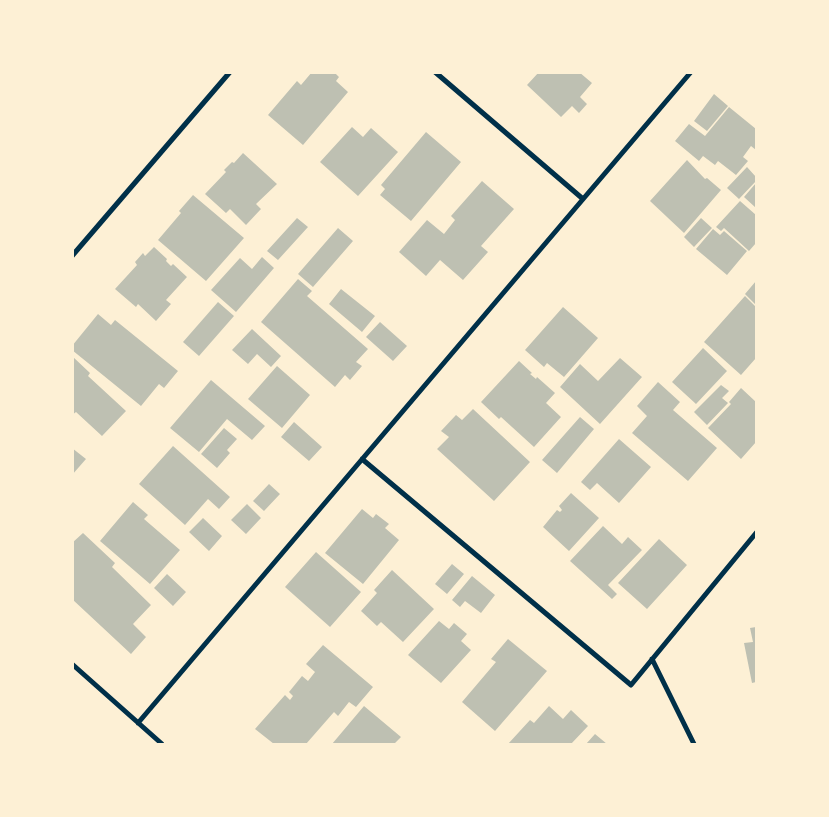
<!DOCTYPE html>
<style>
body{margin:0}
#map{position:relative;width:829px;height:817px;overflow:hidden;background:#fdf0d5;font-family:"Playfair Display",serif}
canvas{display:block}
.frame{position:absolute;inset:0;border:74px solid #fdf0d5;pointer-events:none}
</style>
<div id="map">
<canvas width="829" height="817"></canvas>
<div class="frame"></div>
</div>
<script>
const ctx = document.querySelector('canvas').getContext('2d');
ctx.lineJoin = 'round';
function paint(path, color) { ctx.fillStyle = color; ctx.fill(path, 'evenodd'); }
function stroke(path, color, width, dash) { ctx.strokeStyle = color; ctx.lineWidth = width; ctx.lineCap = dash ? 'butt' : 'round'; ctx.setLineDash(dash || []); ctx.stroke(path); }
const building = new Path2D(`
 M312,72H334L339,77L336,81L348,92L303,145L268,115L297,81L301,85Z
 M539,72H579L592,83L580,97L587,104L579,113L572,106L561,117L527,85Z
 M714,94L728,106L707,131L694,121Z
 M729,107L756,129V150L751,146L743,157L748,161L736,175L718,161L715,165L703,156L699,161L675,141L689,124L705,136Z
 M352,127L363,137L371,128L398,152L358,196L320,162Z
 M426,132L461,162L411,221L380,195L385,189L381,185Z
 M243,153L277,184L256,204L261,209L246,225L230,209L226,213L205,194L226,172L224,170L232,162L234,163Z
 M687,160L705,179L707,178L721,190L684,233L650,201Z
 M747,167L756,177V181L739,199L727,188Z
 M482,181L514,209L481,246L488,252L463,280L440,260L426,276L399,252L427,220L444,234L455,220L451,216Z
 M756,183V208L744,197Z
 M193,195L244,238L206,281L158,240L181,213L179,211Z
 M740,201L756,215V243L749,251L724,228L721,231L716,227Z
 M297,218L308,227L278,260L267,251Z
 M701,218L712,228L694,247L684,237Z
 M338,228L353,241L313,287L298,274Z
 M713,229L720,235L724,231L747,251L727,275L696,249Z
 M154,247L167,259L166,261L171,266L173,264L187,277L166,300L171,304L156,321L138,304L136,307L115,289L137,265L135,262L143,253L145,256Z
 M262,257L274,268L236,312L211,290L240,258L252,269Z
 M298,279L312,291L307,296L368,349L356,362L362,366L350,380L345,375L335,387L261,322Z
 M756,281V305L745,294Z
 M341,289L375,316L362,332L329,304Z
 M745,296L756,307V358L741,375L704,342Z
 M218,302L234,316L199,356L183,342Z
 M563,307L598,338L564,377L547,363L544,367L525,350Z
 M98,314L111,325L115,320L178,371L164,388L159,384L141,406L72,350V346Z
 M380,322L407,346L393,361L366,337Z
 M252,329L281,356L271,367L257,354L248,364L232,350Z
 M703,348L727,371L696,404L672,382Z
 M72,356L90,373L88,376L126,411L102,436L76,412L72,415Z
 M620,358L642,377L600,424L560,387L580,364L598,381Z
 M519,361L532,373L530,374L536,379L537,377L555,393L546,403L561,417L534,447L501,417L499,419L481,402Z
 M277,366L310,395L282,428L248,399Z
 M211,380L265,426L252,440L227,419L199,452L170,428Z
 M658,382L680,402L673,410L717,448L688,481L632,433L647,416L637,406Z
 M721,385L729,391L722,398L728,403L707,425L694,412Z
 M741,388L756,402V442L741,459L708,428L731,404L729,402Z
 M473,409L530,462L494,501L437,449L449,437L441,431L456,415L462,420Z
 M580,417L594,429L557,473L542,460Z
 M294,422L322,447L309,461L281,437Z
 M224,428L237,439L227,450L230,453L217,468L201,454Z
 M619,439L651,467L619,503L597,483L590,490L581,482Z
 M173,446L230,497L219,509L208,499L185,525L139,484Z
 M72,448L86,459L72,475Z
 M269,484L280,494L264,511L253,501Z
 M571,493L599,518L569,551L543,527L557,510L560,512L562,510L559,506Z
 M133,502L148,515L144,519L180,550L150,584L100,541Z
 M247,504L261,518L246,534L231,520Z
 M362,509L373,518L376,514L389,524L385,528L399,540L363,584L325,553Z
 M203,518L222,536L209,551L189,532Z
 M603,526L622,544L628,537L642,550L608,585L617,594L612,599L570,561Z
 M83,533L115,563L112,567L151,605L133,624L146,637L131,654L72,599V543Z
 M659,539L687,565L647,609L618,583Z
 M316,552L361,592L330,627L285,587Z
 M452,564L464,574L447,594L435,584Z
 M392,570L434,609L403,642L381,622L377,626L361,611L377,593L374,590Z
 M167,574L186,592L173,606L154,588Z
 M472,576L495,595L481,613L465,601L460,607L452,600Z
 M439,621L449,629L454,623L467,634L461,641L471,650L441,683L408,655Z
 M756,627V682L752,683L744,643L753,642L750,628Z
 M508,639L547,671L495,731L462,702L496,662L491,659Z
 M323,645L373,687L356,707L349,702L338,716L334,712L306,744H274L255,729L285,695L290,700L293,696L289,692L302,676L308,681L315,672L306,664Z
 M364,706L401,737L394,744H332Z
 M549,706L563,719L571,710L588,726L571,744H508L530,720L534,723Z
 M595,734L607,744H586Z`);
const minor = new Path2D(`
 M435,72L583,199
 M72,256L230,72
 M362,459L631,685L756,533
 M652,659L694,744
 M72,664L162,744
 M138,723L691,72`);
paint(building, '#bec0b2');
stroke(minor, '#003049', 5);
</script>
